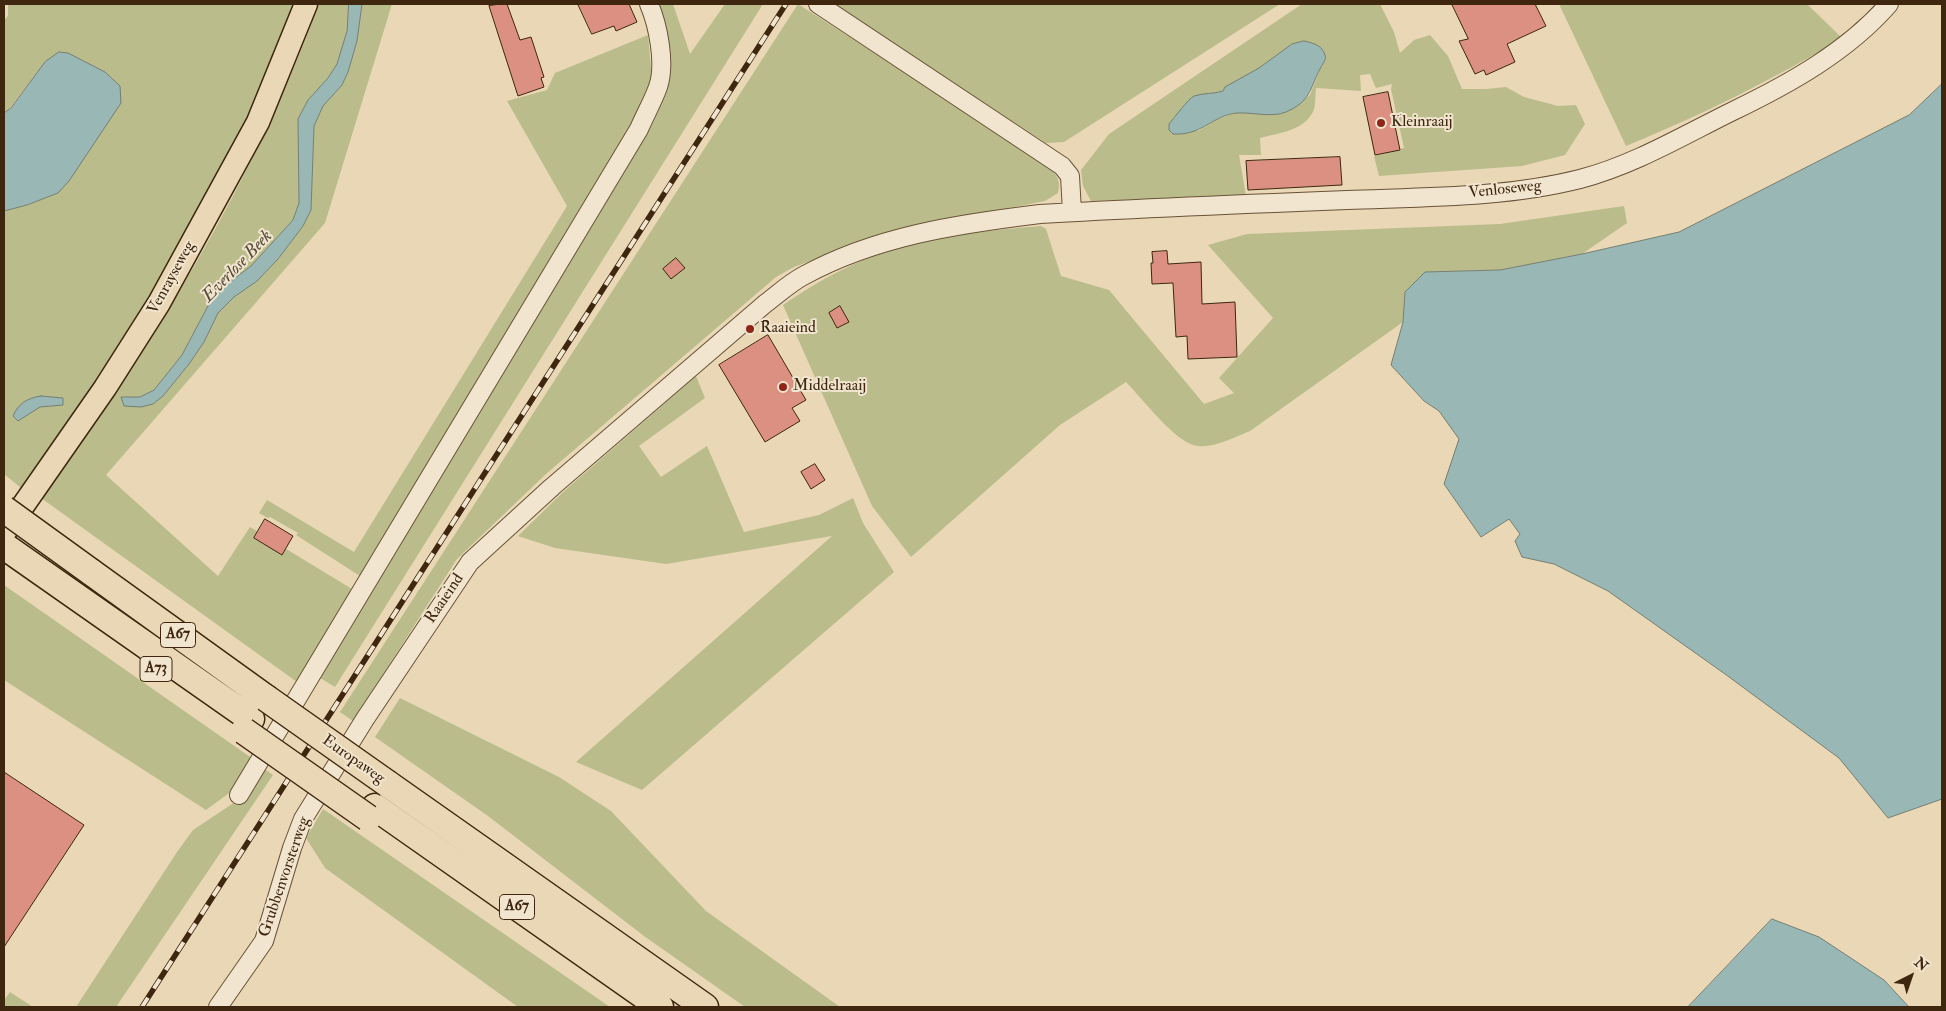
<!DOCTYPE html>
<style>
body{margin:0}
#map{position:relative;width:1946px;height:1011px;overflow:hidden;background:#e9d7b5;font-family:"IM FELL Double Pica",serif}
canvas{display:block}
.frame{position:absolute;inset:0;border:5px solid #3e260f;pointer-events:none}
.north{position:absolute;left:1886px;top:951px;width:50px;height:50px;-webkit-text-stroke:4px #f1e5cf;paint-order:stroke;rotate:41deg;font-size:14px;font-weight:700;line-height:20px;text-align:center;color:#3e260f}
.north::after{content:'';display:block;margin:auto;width:18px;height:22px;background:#3e260f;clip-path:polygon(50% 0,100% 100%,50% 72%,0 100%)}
</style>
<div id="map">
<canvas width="1946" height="1011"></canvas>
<div class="frame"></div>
<div class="north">N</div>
</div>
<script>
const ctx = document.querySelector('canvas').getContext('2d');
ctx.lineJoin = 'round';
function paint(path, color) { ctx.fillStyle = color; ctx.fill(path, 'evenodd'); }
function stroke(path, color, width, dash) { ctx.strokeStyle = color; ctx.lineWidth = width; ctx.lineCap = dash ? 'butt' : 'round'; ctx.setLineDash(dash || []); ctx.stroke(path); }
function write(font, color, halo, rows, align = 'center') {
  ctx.font = font + ' "IM FELL Double Pica",serif'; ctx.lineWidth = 4; ctx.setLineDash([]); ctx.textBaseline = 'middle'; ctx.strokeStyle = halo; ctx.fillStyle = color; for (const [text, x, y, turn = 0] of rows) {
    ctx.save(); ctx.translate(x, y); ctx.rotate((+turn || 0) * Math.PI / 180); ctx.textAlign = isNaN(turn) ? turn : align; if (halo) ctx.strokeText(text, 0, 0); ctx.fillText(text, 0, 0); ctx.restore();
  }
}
const green = new Path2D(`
 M8,4H294L277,52L215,191L101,373L21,488L4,474V211L27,205L58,193L74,57L68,53L45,62L10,108L4,113V20L8,16Z
 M319,4H349L347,31L337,64L328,78L308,100L298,119L299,203L293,220L251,266L219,290L209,304L182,355L154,390L140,397H122V401L163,396L189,364L204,342L218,313L234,297L257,281L278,259L303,226L311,210L314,126L323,106L342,85L348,72L357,41L362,4H392L325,223L106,475L218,576L250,527L352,589L297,682L41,498C154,343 252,185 319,4Z
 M655,4H673L690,54L725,4H763L335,687L317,676L666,88C677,54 668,35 655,4Z
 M798,4L1044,162C1054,172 1062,178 1058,193L1045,201L892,231L794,267L776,277L546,474L457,559L353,721L340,712Z
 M833,4H1280L1064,142L1046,143Z
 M1302,4H1380L1394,32L1400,53L1414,40L1430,35L1448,56L1462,89H1486L1506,87L1524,97L1558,106L1576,105L1585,124L1565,155L1522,166L1379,176L1374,156L1404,148L1391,89L1392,84L1376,88L1370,74L1360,75L1361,91L1316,88C1315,95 1316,106 1313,112C1303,131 1279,133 1260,138L1261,155H1239L1246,196L1091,201L1083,186L1081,170L1109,134ZM1292,44L1326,59L1320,69L1310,95L1284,113H1235L1218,119L1198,131L1173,118C1188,104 1207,100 1224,90C1248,77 1271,60 1292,44Z
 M1559,4H1807L1841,37C1820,52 1798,64 1775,76C1727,102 1677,125 1626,146Z
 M648,35L652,79L649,94L360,576L296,535L298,533L270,517L268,518L259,513L267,500L354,552L567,206L507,101L547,90L555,73Z
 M1624,206L1627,223L1582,254L1500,270L1425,272L1405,292L1403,322L1250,431C1235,437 1214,448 1198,446C1177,445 1141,397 1126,382L1060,425L911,557L872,506L783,305C817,281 857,260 896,248C942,235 993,230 1041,226L1046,229L1061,276L1109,290L1204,404L1234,393L1219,378L1273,318L1208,245L1247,234L1500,224Z
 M696,376L705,398L639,446L661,477L707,446L744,532L819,515L853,498L863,523L894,572L642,790L576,762L832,536L666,564L555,548L518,536L562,493Z
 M4,585L253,759L232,791L206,810L4,680Z
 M400,698L559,777L611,811L706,911L840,1007H745L644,936L488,816L375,737Z
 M263,768L273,775L116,1007H76L177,852L193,830L241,798Z
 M323,809L610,1007H518L325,868L306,838Z
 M10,992L33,1007H4V1000Z`);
const water = new Path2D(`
 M349,4H362L357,41L348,72L342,85L323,106L314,126L311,210L303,226L278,259L257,281L234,297L218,313L204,342L189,364L163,396L153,404L141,407L124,406L121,397H140L154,390L182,355L209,304L219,290L251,266L293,220L299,203L298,119L308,100L328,78L337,64L347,31Z
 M1304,41C1313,43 1322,45 1325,55C1327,60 1322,64 1320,69C1309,90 1311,101 1286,112C1272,118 1252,112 1237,113C1213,115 1202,136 1173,134L1169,130V124C1174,118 1189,98 1194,96C1203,93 1214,94 1223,91L1225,87L1259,68L1292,44Z
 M59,52L68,53L105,72L120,86L121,103L69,181L58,193L27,205L4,211V113L11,108L45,62Z
 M1942,84V799L1888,818L1839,758L1725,674L1608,591L1554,564L1522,557L1515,541L1520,534L1509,519L1481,537L1444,484L1459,439L1439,411L1424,401L1391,365L1403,322L1405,292L1425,272L1500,270L1582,254L1679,232L1909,115Z
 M41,396L63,398V405L40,407L18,421L13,416C18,404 27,398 41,396Z
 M1772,919L1819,937L1884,980L1909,1007H1688Z`);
const building = new Path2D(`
 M500,4H507L520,40L531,37L544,77L541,78L544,87L518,96L489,6Z
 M578,4H629L637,22L616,31L614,26L592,34Z
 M1452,4H1535L1546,26L1507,44L1515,62L1486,75L1484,70L1475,74L1459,41L1468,39Z
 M1388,92L1400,150L1375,155L1363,97Z
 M1340,157L1342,185L1248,190L1246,161Z
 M1167,251L1168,264L1201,262L1202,304L1235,302L1237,357L1188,359L1187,336L1176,337L1173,283L1152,284L1151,263H1153L1152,252Z
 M676,258L685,268L671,279L663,269Z
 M840,306L849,322L837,328L829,313Z
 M768,335L806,400L792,408L800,421L765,442L719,365Z
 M815,464L825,480L811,489L801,472Z
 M265,519L293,536L282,555L254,538Z
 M4,772L84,825L4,947Z`);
const minor = new Path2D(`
 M818,4L1062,166L1070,176L1072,212
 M239,795L639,129C645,115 653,101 658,87C666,64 658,25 649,4
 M218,1007L264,941L292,848L303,819L365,719L470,562L552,487L766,303C778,294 790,283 803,276C876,236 958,224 1040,214C1142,208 1244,204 1347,200C1424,197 1505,198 1580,179C1634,165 1684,135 1733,111C1789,84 1847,52 1889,4`);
const major = new Path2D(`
 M4,533L105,388L159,303L258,122L306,4`);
const highway = new Path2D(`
 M4,546L251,719
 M91,572L266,698
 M388,784L705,1007
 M375,807L660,1007`);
const rail = new Path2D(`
 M142,1007L786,4`);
const highwayBridge = new Path2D(`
 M4,509L91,572
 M266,698L388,784
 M244,731L368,818`);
const markers = [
 [1381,123,5,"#8f2418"],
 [750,329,5,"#8f2418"],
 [783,387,5,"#8f2418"]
];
const shields = [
 [178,635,35],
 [156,669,32],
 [517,907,35]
];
const shieldNames = [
 ["A67",178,635],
 ["A73",156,669],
 ["A67",517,907]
];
const poiNames = [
 ["Kleinraaij",1391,123],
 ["Raaieind",760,329],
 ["Middelraaij",793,387]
];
const streetNames = [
 ["Venloseweg",1505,190,-6],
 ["Venrayseweg",172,278,-61],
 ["Raaieind",445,599,-56],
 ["Europaweg",353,760,35],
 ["Grubbenvorsterweg",285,877,-71]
];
const waterNames = [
 ["Everlose Beek",238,267,-46]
];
paint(green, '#babd8b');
paint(water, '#99b8b5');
stroke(water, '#757e73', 1);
paint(building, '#db9082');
stroke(building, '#3e260f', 1);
stroke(minor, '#695238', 20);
stroke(major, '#3e260f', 25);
stroke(highway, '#3e260f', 29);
stroke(minor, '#f1e5cf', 18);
stroke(major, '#e9d7b5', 22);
stroke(highway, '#e9d7b5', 26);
stroke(rail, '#3e260f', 5.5);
stroke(rail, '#f1e5cf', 4, [11]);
stroke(highwayBridge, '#3e260f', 29, []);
stroke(highwayBridge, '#e9d7b5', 26);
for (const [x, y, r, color] of markers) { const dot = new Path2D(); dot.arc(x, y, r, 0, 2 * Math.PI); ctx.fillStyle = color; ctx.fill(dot); stroke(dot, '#f1e5cf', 2); }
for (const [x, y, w] of shields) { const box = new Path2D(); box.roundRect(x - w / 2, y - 12.5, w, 25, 4); ctx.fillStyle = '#f1e5cf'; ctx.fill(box); stroke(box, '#3e260f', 1); }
write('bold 15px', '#3e260f', null, shieldNames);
write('16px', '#3e260f', '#f1e5cf', poiNames, 'left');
write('16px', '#3e260f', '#f1e5cf', streetNames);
write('italic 18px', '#554a38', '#f1e5cf', waterNames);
</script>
